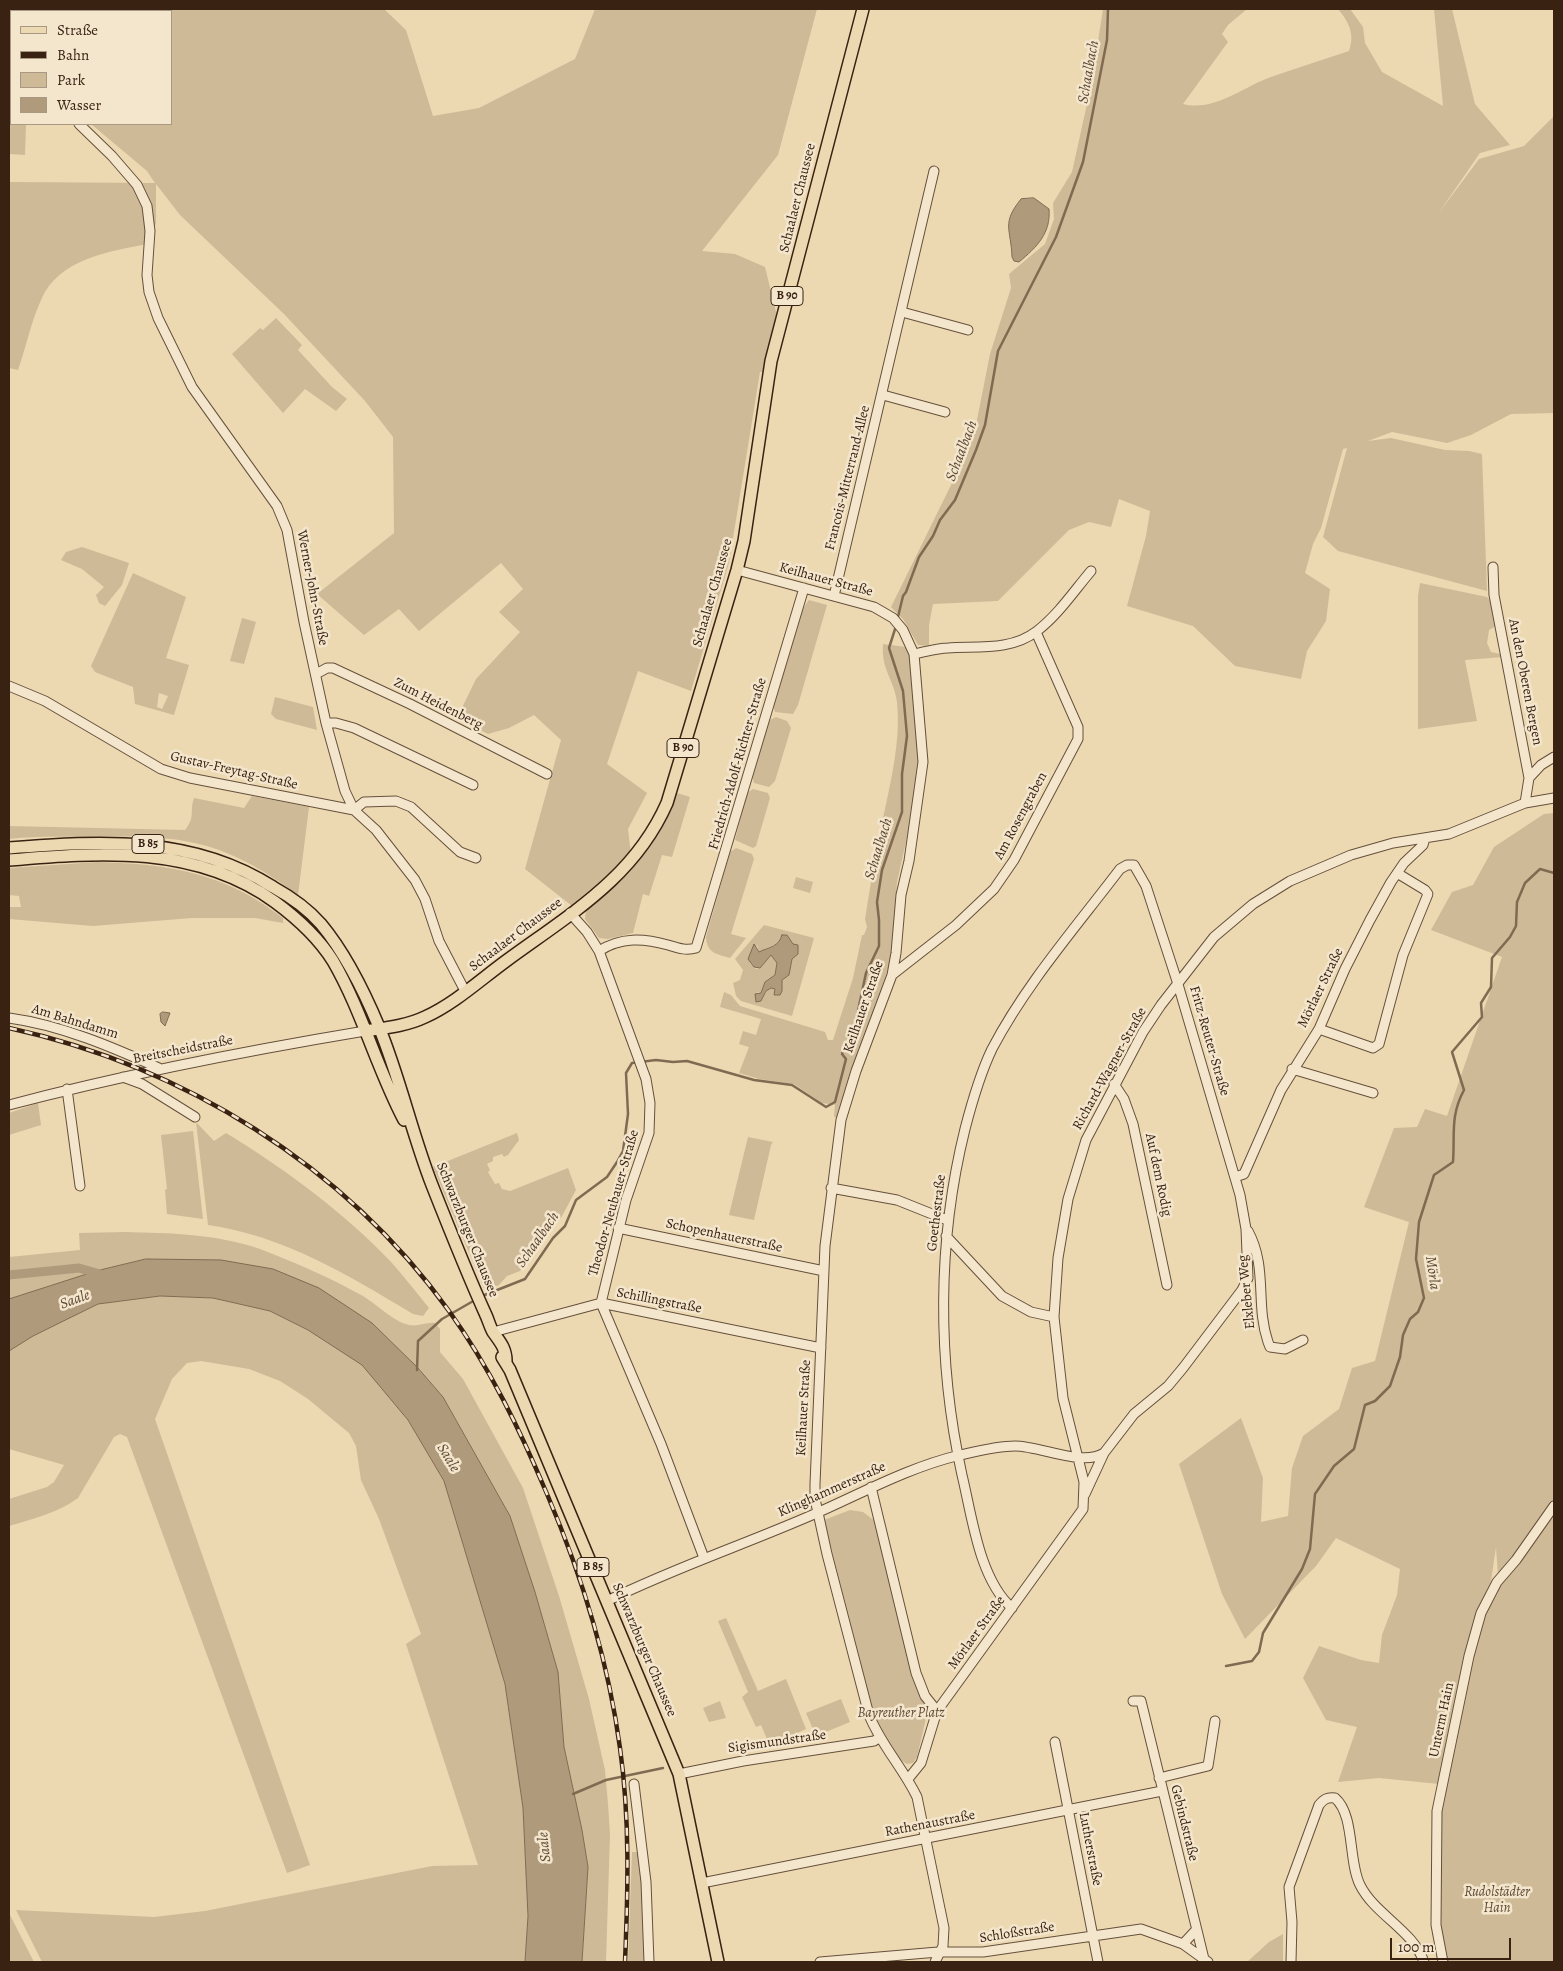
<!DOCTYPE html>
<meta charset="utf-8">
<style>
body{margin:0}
#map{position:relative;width:1563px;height:1971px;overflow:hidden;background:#ecd9b2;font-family:Alegreya,serif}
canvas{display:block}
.frame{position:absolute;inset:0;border:10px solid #3a2213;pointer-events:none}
.legend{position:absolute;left:10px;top:10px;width:162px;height:115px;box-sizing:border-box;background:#f3e6cd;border:1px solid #a99883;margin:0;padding:6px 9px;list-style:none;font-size:15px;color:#3a2213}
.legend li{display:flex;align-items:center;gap:10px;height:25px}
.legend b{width:25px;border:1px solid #a99883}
.scale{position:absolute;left:1390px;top:1938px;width:121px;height:22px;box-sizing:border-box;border:2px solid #3a2213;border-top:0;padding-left:6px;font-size:15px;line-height:18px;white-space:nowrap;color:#3a2213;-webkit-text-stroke:4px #f3e6cd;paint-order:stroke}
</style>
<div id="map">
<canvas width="1563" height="1971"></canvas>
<div class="frame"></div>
<ul class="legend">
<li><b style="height:6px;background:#ecd9b2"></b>Straße</li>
<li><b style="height:6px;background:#3a2213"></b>Bahn</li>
<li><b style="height:14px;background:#ceba97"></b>Park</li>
<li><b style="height:14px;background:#af9b7c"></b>Wasser</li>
</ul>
<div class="scale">100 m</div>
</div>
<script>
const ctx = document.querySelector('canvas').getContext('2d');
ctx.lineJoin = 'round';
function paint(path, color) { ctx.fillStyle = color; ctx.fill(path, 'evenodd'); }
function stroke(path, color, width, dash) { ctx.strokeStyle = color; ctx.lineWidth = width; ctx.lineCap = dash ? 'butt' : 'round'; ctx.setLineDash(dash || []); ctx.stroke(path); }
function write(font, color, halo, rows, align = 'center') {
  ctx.font = font + ' Alegreya,serif'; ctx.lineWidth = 5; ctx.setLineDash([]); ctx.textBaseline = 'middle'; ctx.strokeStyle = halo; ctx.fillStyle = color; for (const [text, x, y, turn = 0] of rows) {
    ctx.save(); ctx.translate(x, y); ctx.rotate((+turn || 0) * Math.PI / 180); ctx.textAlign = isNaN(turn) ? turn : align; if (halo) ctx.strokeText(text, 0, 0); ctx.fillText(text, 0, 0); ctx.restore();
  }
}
const green = new Path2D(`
 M33,9H384L406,30L433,116L479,108L575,59L595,9H817L778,155L702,251L735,254L765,267L777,316L765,372H760L729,563L691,691L638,671L607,764L647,793L628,829L631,855L602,883L572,906L525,869L561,740L534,715L509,728L488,734L457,718L476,679L520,632L499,612L523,589L501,563L419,631L399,609L364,635L317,594L394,533L393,437L365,401L284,314L180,215L156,184V223L148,244C110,251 58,259 41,300C31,322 26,347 18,370L9,368V182L155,183L147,171L91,124H171V11H34Z
 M1103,9H1247L1228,25L1222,34L1228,42L1183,104C1214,112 1243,87 1271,77C1296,68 1323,60 1349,51C1355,34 1349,22 1338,9H1350L1363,27L1365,43L1382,72L1443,106L1434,9H1452L1475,104L1510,145L1480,153L1438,214L1479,159L1524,146L1554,116V413L1511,414L1471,435L1447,443L1392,432L1368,441L1391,438L1445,450L1469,451L1482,454L1487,591L1338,551L1323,537L1347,448L1343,449L1321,528L1313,544L1305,573L1330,589L1326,621L1307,651L1301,679L1235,666L1193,626L1127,606L1146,536L1150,511L1119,499L1111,527L1089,522L1069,530L998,601L933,604L929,625V646L918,645L903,619L891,607L953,481L976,425L990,354L1011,288L1009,274L1045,244L1054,219L1053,203L1072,172L1091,86Z
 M9,112L11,113V124H26L25,155L9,154Z
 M276,318L302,345L298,350L332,387L347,399L336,411L305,389L283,413L232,354L260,328L263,330Z
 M82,547L129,563L122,585L105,606L99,603L96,595L104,587L82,569L61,560L66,552Z
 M133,573L186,597L166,658L189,665L174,715L135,704L133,687L95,672L91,666ZM159,693L168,696L162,709L157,707Z
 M1420,583L1487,597L1492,603L1496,626L1489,630L1487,643L1491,652L1500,654L1503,657L1465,660L1477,721L1418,729V596Z
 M809,600L827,605L798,705L793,714L775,712L773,705C780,682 795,615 809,600Z
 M242,618L256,622L244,664L230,661Z
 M883,644L906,647L910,657L917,747L920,748L912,815L897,882L892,951L887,972L852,1070L838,1120L834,1116L835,1105L822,1103L794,1084L759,1079L739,1073L749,1047L739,1044L743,1031L756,1035L761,1019L720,1007L724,992L731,995L740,1006L825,1032L828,1040H833L853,978L862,935H864L867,927L865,919L874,863L880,837L884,834V825L882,824C890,784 901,743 897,702C894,679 881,670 883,644Z
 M275,697L313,707L317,730L276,719L271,714Z
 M776,717L787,721L791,728L775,781L769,787L754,783L752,776L768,721Z
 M753,789L768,793L770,798L756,846L753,848L735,840L747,793Z
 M674,792L690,797L672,857L662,855L649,896L643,894L633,933L608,939L599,938L585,919L586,909L616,884L642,855Z
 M252,796L309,807L298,895C222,839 181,835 89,837C63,837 35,836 9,839V826L185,830C196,816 189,813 194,798L244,808Z
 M1554,813V1962H1447L1439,1913L1440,1806L1476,1639L1498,1576L1496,1547L1491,1581L1476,1614L1462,1666L1439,1784L1379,1778L1338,1782L1357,1727L1326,1720L1303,1678L1319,1646L1361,1660L1379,1663L1382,1635L1397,1595L1400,1569L1336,1538L1316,1566L1245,1639L1222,1594L1179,1464L1241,1418L1263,1478L1261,1522L1288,1516L1292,1468L1303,1436L1339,1409L1352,1368L1375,1361L1409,1222L1364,1207L1394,1128L1417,1127L1425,1109L1447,1116L1502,957L1431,930L1452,892L1473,885L1494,847L1544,814Z
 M736,848L752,854L754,859L731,934L746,938L730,958C716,954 707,953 706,937L730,852Z
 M98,862C170,864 225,873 283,918V923L255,918H192L93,926L9,919V907H21L19,896L9,895V868Z
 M796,877L813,882L810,893L793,888Z
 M764,925L814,938L792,1016L741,1001L736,996L733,983L740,980L743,970L735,959ZM788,938L798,954L792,959L789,975L782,980V991L776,996L774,988L768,989L761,1001L757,992L761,993L765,982L775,975L777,963L771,955L760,968L756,969L750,963L757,945L759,952Z
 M38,1103L41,1125L9,1135V1113Z
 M196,1122L214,1141L226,1133C285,1169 345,1213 392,1263C405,1278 417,1293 429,1308L423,1316L413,1314C350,1276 282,1235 208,1225Z
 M193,1131L203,1219L167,1214L165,1190L167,1189L161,1135Z
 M517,1133L519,1140L508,1155L504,1157L502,1154L493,1157V1161L487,1164L490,1170L488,1172L495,1184L499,1183L502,1189L510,1191L568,1168L576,1190L561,1218L546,1235L534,1255L520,1271L507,1276L499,1285L491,1288H484L433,1167Z
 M748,1137L773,1142L771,1145L754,1220L729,1215Z
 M124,1232C169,1233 217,1234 260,1249C294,1262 329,1277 361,1295C376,1303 392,1321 409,1325C419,1327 425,1322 435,1323L440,1329V1352L463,1379L523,1488L559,1596L589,1699L605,1770L608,1804L610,1834L606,1962H582L588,1867L582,1830L564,1747L558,1672L535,1592L510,1516L443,1397L417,1367L146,1259L96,1271L9,1299V1257L80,1250L79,1233Z
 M160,1296L213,1298L270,1311L308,1330L362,1364L408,1420L444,1481L505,1684L523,1808L528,1916L525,1962H42L16,1910L154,1917L205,1911L432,1866L478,1865L406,1644L421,1634L379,1519L361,1480L356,1446L349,1433L308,1399L280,1381L249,1369L201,1361L187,1363L172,1379L155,1419L310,1865L287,1873L127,1437L120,1434L114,1437L78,1498C58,1513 32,1519 9,1526V1499L47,1487L54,1482L64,1465L9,1449V1351L32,1336L98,1304Z
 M850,1510L863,1512L875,1521L927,1714L917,1757L913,1763L907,1764L902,1761L879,1733L824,1520Z
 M726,1618L758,1691L786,1679L806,1729L770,1746L761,1725L756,1727L742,1697L748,1692L718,1621Z
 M841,1699L850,1722L816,1736L806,1713Z
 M720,1701L726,1718L709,1722L703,1708Z
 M632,1852H637L643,1874L648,1962H628Z
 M9,1913L34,1962H9Z
 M1283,1934V1962H1247L1269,1942Z`);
const water = new Path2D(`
 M1034,198L1049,209C1051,233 1037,247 1019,262L1014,261L1012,257C1011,228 1001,224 1021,199Z
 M782,935H787L793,944L798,945V954L792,959L789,975L782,980V991L780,995H774L775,989L771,988L766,991L761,1001L756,1002L755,994L761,993L765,982L775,975L777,963L771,955L760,968L754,967L748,959L754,944L759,952C769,947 779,947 782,935Z
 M163,1012L170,1013L165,1026L161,1022L160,1014Z
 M146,1259L221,1260L273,1269L319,1288L372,1323L417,1367L443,1397L510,1516L535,1592L558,1672L564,1747L582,1830L588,1867L582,1962H525L528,1916L523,1808L505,1684L444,1481L408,1420L362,1365L308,1330L270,1311L213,1298L160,1296L98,1304L33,1336L9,1351V1299L96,1271Z`);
const stream = new Path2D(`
 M897,621L903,596L906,592L919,557L933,536L940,520L955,500L976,450L985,425L998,351L1056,237L1083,162L1107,40L1108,9
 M482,1296L525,1279L553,1238L565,1226L576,1200L607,1177L617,1162L623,1151L628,1114L626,1073L632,1063L656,1060L673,1062L687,1061L754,1080L792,1085L826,1107L835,1102L846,1059L842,1054L845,1047L851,1044L866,973L879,946V920L877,902L882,870L902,812V774L907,736L903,691L889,648L896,626
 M417,1370L418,1341L442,1319L475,1300
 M1226,1666L1252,1661L1259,1652L1263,1633L1302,1569L1310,1549L1315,1494L1334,1466L1354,1449L1365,1405L1375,1401L1390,1386L1400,1357L1403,1335L1410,1319L1418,1312L1424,1298L1416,1259L1419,1222L1434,1175L1453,1162C1455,1134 1450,1116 1464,1090L1452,1052L1482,1017L1481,1003L1491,987L1492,958L1510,937L1516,926L1517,902L1525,883L1540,869L1554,873
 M573,1794L606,1780L663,1768`);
const canal = new Path2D(`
 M9,1275L79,1268L107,1276`);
const minor = new Path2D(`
 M30,9V11
 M79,124L112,156L137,185L147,206L150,231L147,275L149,292L158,318L192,387L277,506L287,530L304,622L326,723L345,791L354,810L376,830L415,880L425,899L439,941L465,991
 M902,312L968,330
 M883,395L945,412
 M1493,567L1494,595L1529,778L1525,803
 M737,570L874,607L893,618L903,630L914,654L923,762L909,861L901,895L896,953L892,975L856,1071L841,1120L825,1246L815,1484V1499L827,1554L869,1715C881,1745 903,1768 917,1797L944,1928L943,1946L935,1962
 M834,596L934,171
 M914,654C925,652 937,648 948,648C978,646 1011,651 1037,631C1058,615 1074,591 1091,571
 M316,674L327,668H333L410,704L547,774
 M9,686L45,701L161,769L190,778L354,810
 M326,723H336L354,728L473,785
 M1529,778L1541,765L1554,757
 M354,810L364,802L396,801L411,807L460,852L476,858
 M570,913L587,932L599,951L646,1079L650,1103L649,1133L626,1200L601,1303L661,1444L704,1558
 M599,951C621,937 643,938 668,945C678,948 686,951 696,948L804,588
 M892,975L956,925L994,889L1014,860L1078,739V727L1036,632
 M9,1018C61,1025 112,1047 159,1068
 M1319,1029L1373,1048L1379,1044L1403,955L1428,894L1425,890L1397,873
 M1292,1069L1373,1093
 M123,1077L142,1084L195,1117
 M1114,1084L1124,1099L1133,1124L1167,1285
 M67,1089L80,1186
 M9,1105C126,1074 245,1051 365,1031
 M1235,1177L1244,1174L1281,1090L1319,1029L1345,969L1370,920L1391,882L1404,863L1423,845L1425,838
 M831,1188L897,1200L947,1220
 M618,1228L824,1271
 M1248,1231C1268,1268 1255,1304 1268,1342L1270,1347L1285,1349L1303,1340
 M946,1236L1002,1296L1031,1312L1054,1317
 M493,1332L601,1303L821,1348
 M871,1487L916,1673L925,1696L937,1711
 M1085,1494L1104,1453
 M607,1601C676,1567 749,1543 819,1512C866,1491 910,1467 960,1455C978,1451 997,1446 1015,1446C1041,1446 1082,1467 1104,1453L1134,1414L1168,1386L1183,1368L1242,1290L1248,1278L1246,1229L1240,1195L1177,981L1146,886L1134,865H1127L1120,869C1076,927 1026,984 992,1049C980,1074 972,1102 965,1129C937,1242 937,1361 962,1475C972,1516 979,1579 1012,1608
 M1133,1701H1141L1204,1959
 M1055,1742L1098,1962
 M679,1774L743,1761L874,1741L879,1738
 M1159,1778L1208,1766L1215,1721
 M908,1779L921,1763L937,1711L1083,1509L1084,1482L1063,1398L1054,1317L1058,1258L1068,1199L1086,1140L1143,1032L1161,1005L1214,937L1253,904L1290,881L1351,855L1393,843L1449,834L1525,803L1554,798
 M634,1784L646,1882L649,1962
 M702,1883L1162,1791
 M1183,1944L1196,1930
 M820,1962L938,1952H983L1141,1929L1183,1944L1208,1962
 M1291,1962L1292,1922L1289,1887L1319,1805C1324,1799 1327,1797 1335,1798C1355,1815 1348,1861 1360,1885C1375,1915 1413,1930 1424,1962
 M1443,1962L1436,1925L1437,1811L1469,1656L1481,1613L1497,1582L1516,1560L1554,1506`);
const major = new Path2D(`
 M9,848C101,841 192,835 273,887C291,897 308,909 321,924C346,954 364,991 379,1027C400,1078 412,1134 432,1185C449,1228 466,1271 485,1313C488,1319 490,1327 493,1332C500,1342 506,1348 506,1361
 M9,860C101,852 196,845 275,902C298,919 318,937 333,961C362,1011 377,1069 404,1120
 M365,1031C385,1028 406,1026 425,1017C454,1004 480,980 506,961C570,914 634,878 667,803L737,570L744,541L771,361L863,9
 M502,1357L510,1370L679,1774L718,1962`);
const rail = new Path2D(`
 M9,1028C183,1066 344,1165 449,1311C490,1368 520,1430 547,1494C582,1576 608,1659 620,1748C630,1819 628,1891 625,1962`);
const shields = [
 [787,296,32],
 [683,748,32],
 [148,844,32],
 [593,1567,32]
];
const shieldNames = [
 ["B 90",787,296],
 ["B 90",683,748],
 ["B 85",148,844],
 ["B 85",593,1567]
];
const streetNames = [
 ["Schaalaer Chaussee",798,198,-76],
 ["Francois-Mitterrand-Allee",848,478,-76],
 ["Keilhauer Straße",826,580,15],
 ["Werner-John-Straße",312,588,79],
 ["Schaalaer Chaussee",713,593,-74],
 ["An den Oberen Bergen",1525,682,79],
 ["Zum Heidenberg",438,704,27],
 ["Friedrich-Adolf-Richter-Straße",738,764,-74],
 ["Gustav-Freytag-Straße",234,771,13],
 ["Am Rosengraben",1021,816,-62],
 ["Schaalaer Chaussee",516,935,-37],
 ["Mörlaer Straße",1321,988,-64],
 ["Keilhauer Straße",864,1007,-71],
 ["Am Bahndamm",75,1022,17],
 ["Fritz-Reuter-Straße",1209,1041,74],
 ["Breitscheidstraße",183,1050,-11],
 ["Richard-Wagner-Straße",1110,1069,-61],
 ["Auf dem Rodig",1158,1175,78],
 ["Theodor-Neubauer-Straße",614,1203,-74],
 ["Goethestraße",937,1213,-83],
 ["Schwarzburger Chaussee",467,1230,68],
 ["Schopenhauerstraße",724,1236,12],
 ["Elxleber Weg",1247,1292,-96],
 ["Schillingstraße",659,1301,11],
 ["Keilhauer Straße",804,1408,-87],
 ["Klinghammerstraße",832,1490,-24],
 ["Mörlaer Straße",977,1633,-54],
 ["Schwarzburger Chaussee",644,1650,67],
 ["Unterm Hain",1442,1720,-78],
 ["Sigismundstraße",777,1742,-8],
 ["Gebindstraße",1184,1823,76],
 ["Rathenaustraße",930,1824,-11],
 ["Lutherstraße",1090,1849,79],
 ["Schloßstraße",1017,1933,-9]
];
const parkNames = [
 ["Bayreuther Platz",901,1714],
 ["Rudolstädter",1497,1893],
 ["Hain",1497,1909]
];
const waterNames = [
 ["Schaalbach",1089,72,-80],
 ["Schaalbach",962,451,-69],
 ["Schaalbach",879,849,-73],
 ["Schaalbach",538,1240,-55],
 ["Mörla",1432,1273,82],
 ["Saale",75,1300,-20],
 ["Saale",448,1458,59],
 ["Saale",545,1847,-96]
];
paint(green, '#ceba97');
paint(water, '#af9b7c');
stroke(water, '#806b52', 1);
stroke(stream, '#806b52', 2.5);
stroke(canal, '#af9b7c', 9);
stroke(minor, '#66503b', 11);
stroke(major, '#3a2213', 14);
stroke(minor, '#f3e6cd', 9);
stroke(major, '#ecd9b2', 11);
stroke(rail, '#3a2213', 4.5);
stroke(rail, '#f3e6cd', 2.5, [8]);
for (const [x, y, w] of shields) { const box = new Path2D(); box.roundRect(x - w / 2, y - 9.5, w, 19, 4); ctx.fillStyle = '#f3e6cd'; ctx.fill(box); stroke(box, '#3a2213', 1); }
write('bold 12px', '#3a2213', null, shieldNames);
write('14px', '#3a2213', '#f3e6cd', streetNames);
write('italic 14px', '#5f4834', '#f3e6cd', parkNames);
write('italic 15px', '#5d4632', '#f3e6cd', waterNames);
</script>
